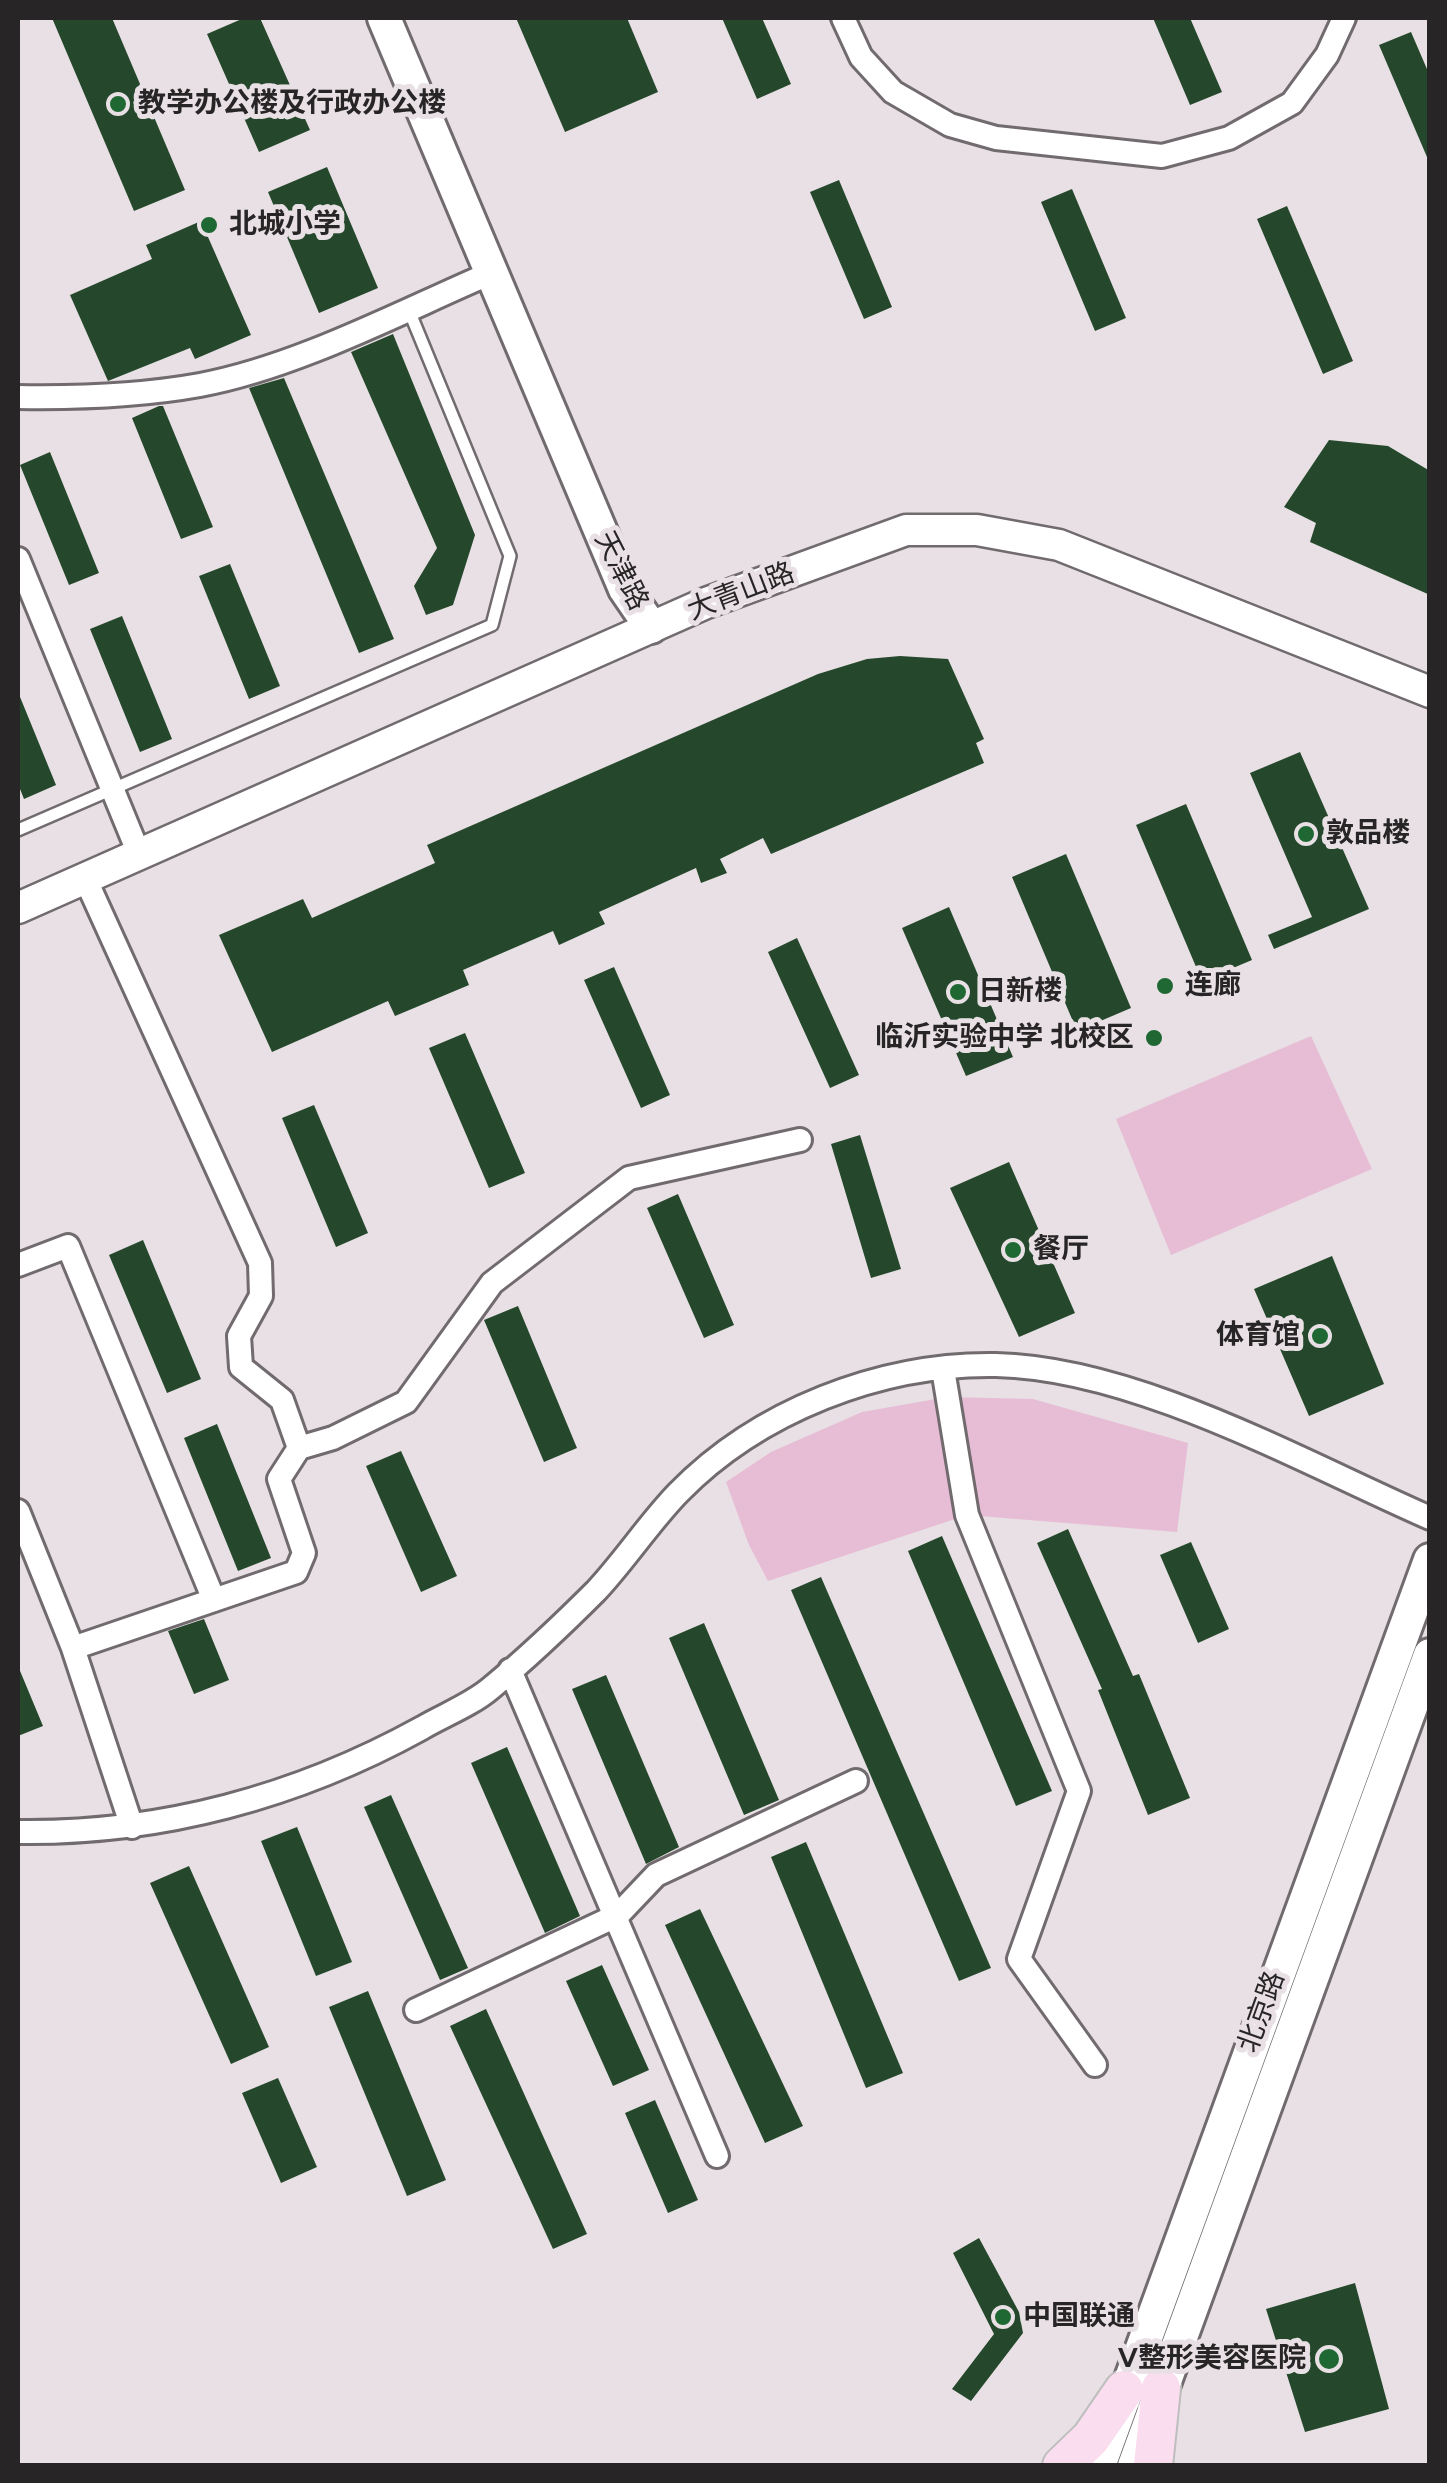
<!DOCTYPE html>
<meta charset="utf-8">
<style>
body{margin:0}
#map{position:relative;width:1447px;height:2483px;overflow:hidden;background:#e8e0e4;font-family:Figtree,sans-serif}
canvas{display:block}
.frame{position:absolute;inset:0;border:20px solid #282526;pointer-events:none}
</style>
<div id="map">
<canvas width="1447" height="2483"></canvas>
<div class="frame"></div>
</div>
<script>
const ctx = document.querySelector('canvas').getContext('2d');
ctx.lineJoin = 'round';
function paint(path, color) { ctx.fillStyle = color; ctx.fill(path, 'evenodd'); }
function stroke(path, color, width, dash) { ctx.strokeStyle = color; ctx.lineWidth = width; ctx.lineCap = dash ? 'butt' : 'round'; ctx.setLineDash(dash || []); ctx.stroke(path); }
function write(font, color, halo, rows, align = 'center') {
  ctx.font = font + ' Figtree,"Noto Sans SC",sans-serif'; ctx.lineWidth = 10; ctx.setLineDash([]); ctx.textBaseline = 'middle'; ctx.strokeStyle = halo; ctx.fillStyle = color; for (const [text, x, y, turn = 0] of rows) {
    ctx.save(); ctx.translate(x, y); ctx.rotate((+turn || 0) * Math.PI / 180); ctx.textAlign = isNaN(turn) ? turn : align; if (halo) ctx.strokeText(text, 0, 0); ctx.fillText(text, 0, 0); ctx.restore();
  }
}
const green = new Path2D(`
 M1311,1036L1372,1169L1171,1255L1116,1119Z
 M947,1397L1033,1399L1188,1443L1177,1532L967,1515L768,1581L749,1545L726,1482L771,1452L862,1412Z`);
const building = new Path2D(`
 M52,18H112L185,190L134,211Z
 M244,18H260L310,130L259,152L207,34Z
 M516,18H627L658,92L565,132Z
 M722,18H762L791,84L757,99Z
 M1153,18H1190L1222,92L1190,105Z
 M1411,32L1430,76V164L1379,45Z
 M327,167L378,288L319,313L268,192Z
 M839,180L892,307L864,319L810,192Z
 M1072,189L1126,318L1095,331L1041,202Z
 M1287,206L1353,361L1323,374L1257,219Z
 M201,221L251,335L195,359L190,348L108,381L70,295L152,259L146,245Z
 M393,334L475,535L453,605L426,615L414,586L437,548L351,352Z
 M284,378L394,639L359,653L249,388Z
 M159,406H163L213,527L181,539L132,418Z
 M1329,440L1388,446L1430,471V595L1310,542L1316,523L1284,507Z
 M50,452L99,573L69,585L20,465Z
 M230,564L280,686L249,699L199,576Z
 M122,616L172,739L140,752L90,629Z
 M900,656L948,659L984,739L976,743L984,763L771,854L763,838L720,859L727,873L701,883L696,868L599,912L605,924L559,945L553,931L463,970L469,985L395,1016L388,1001L272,1052L219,935L303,899L312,918L435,863L427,845L818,674L867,659Z
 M18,692L56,785L24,799L18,784Z
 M1300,752L1369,909L1274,949L1268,935L1312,917L1250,773Z
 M1186,804L1252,960L1202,981L1136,825Z
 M1066,854L1131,1008L1077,1031L1012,877Z
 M949,907L1013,1057L966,1076L902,928Z
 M797,938L859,1075L830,1088L768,952Z
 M614,967L670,1095L641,1108L584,980Z
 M465,1033L525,1173L489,1188L429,1048Z
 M314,1105L368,1233L336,1247L282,1118Z
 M860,1135L901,1269L871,1278L831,1144Z
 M1009,1162L1075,1313L1019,1337L950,1188Z
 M678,1194L734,1325L704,1338L647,1208Z
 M143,1240L201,1379L167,1393L109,1255Z
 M1332,1256L1384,1384L1309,1416L1254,1289Z
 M518,1306L577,1448L544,1462L484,1320Z
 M217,1424L271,1558L238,1571L184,1438Z
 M401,1451L457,1576L421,1592L366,1466Z
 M1068,1529L1133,1676L1139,1674L1190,1798L1148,1815L1098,1690L1102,1689L1037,1543Z
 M942,1536L1052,1791L1016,1806L908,1551Z
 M1191,1542L1229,1629L1198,1643L1160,1555Z
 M821,1577L991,1968L959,1981L791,1590Z
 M204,1619L229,1680L194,1694L168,1631Z
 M704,1623L779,1800L744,1815L669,1638Z
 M18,1666L43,1726L18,1736Z
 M606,1675L679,1847L646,1864L572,1689Z
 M507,1747L580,1916L545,1933L471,1763Z
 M391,1795L468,1968L440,1980L364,1807Z
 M297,1827L352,1962L316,1976L261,1841Z
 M806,1842L903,2073L866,2088L771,1857Z
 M189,1866L269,2047L231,2064L150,1883Z
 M700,1909L803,2126L765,2143L665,1925Z
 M602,1965L649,2070L613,2086L566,1981Z
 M368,1991L446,2180L407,2196L329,2007Z
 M486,2009L587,2234L553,2249L450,2026Z
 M278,2078L317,2167L281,2183L242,2093Z
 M655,2100L698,2200L668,2213L625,2113Z
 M979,2238L1019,2312L1023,2333L971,2401L952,2389L994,2334L953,2253Z
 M1355,2283L1389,2409L1305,2432L1266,2309Z`);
const service = new Path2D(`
 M18,830L492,625L510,556L408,308`);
const minor = new Path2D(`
 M843,18L861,57L893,92L950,125L996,138L1162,156L1229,138L1292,103L1327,55L1344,18
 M18,397C79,398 139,396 200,385C297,367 400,312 491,273
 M18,559L139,854
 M85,878L260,1263L261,1296L239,1336L241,1367L282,1400L299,1448
 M18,1265L68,1246L214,1600
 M943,1369L967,1515L1079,1791L1019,1959L1095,2065
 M18,1511L73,1648L132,1827
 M73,1648L296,1572L304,1553L279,1479L299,1448L333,1438L406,1402L492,1283L629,1178L800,1140
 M510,1670L717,2156
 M18,1832C160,1834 297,1797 422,1728C444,1715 471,1705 491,1688C527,1658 563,1624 596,1591C625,1560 649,1523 678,1493C758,1411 881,1363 996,1365C1136,1368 1302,1462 1430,1518
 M416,2010L618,1915L656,1875L856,1781`);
const tertiary = new Path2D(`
 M18,908L706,603L906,530H977L1059,545L1430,692`);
const secondary = new Path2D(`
 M384,18L625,589L651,627
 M1099,2466L1430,1560
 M1134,2466L1430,1655`);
const primary = new Path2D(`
 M1062,2466L1091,2438L1124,2390
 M1153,2466L1161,2388`);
const markers = [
 [118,104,10,"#1f6733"],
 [209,225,10,"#1f6733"],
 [1306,834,10,"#1f6733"],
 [1165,986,10,"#1f6733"],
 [958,992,10,"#1f6733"],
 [1154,1038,10,"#1f6733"],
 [1013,1250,10,"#1f6733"],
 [1320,1336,10,"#1f6733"],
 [1003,2317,10,"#1f6733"],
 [1329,2359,12,"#1f6733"]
];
const poiNames = [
 ["教学办公楼及行政办公楼",138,104],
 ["北城小学",229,225],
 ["敦品楼",1326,834],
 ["连廊",1185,986],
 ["日新楼",978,992],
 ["临沂实验中学 北校区",1134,1038,"right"],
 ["餐厅",1033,1250],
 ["体育馆",1300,1336,"right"],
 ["中国联通",1023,2317],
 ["V整形美容医院",1306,2359,"right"]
];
const streetNames = [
 ["天津路",621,571,63],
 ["大青山路",741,592,-21],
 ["北京路",1262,2012,-70]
];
paint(green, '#e7bdd5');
paint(building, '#25482c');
stroke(service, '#716a6e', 16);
stroke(minor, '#716a6e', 28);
stroke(tertiary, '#716a6e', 35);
stroke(secondary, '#716a6e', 38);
stroke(primary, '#bebebe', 42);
stroke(service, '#fff', 11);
stroke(minor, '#fff', 22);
stroke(tertiary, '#fff', 30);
stroke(secondary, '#fff', 32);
stroke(primary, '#faddee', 38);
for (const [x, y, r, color] of markers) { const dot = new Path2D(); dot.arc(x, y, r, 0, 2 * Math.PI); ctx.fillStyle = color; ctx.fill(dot); stroke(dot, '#e8e0e4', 4); }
write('bold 28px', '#282526', '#e8e0e4', poiNames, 'left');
write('28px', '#282526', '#e8e0e4', streetNames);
</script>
